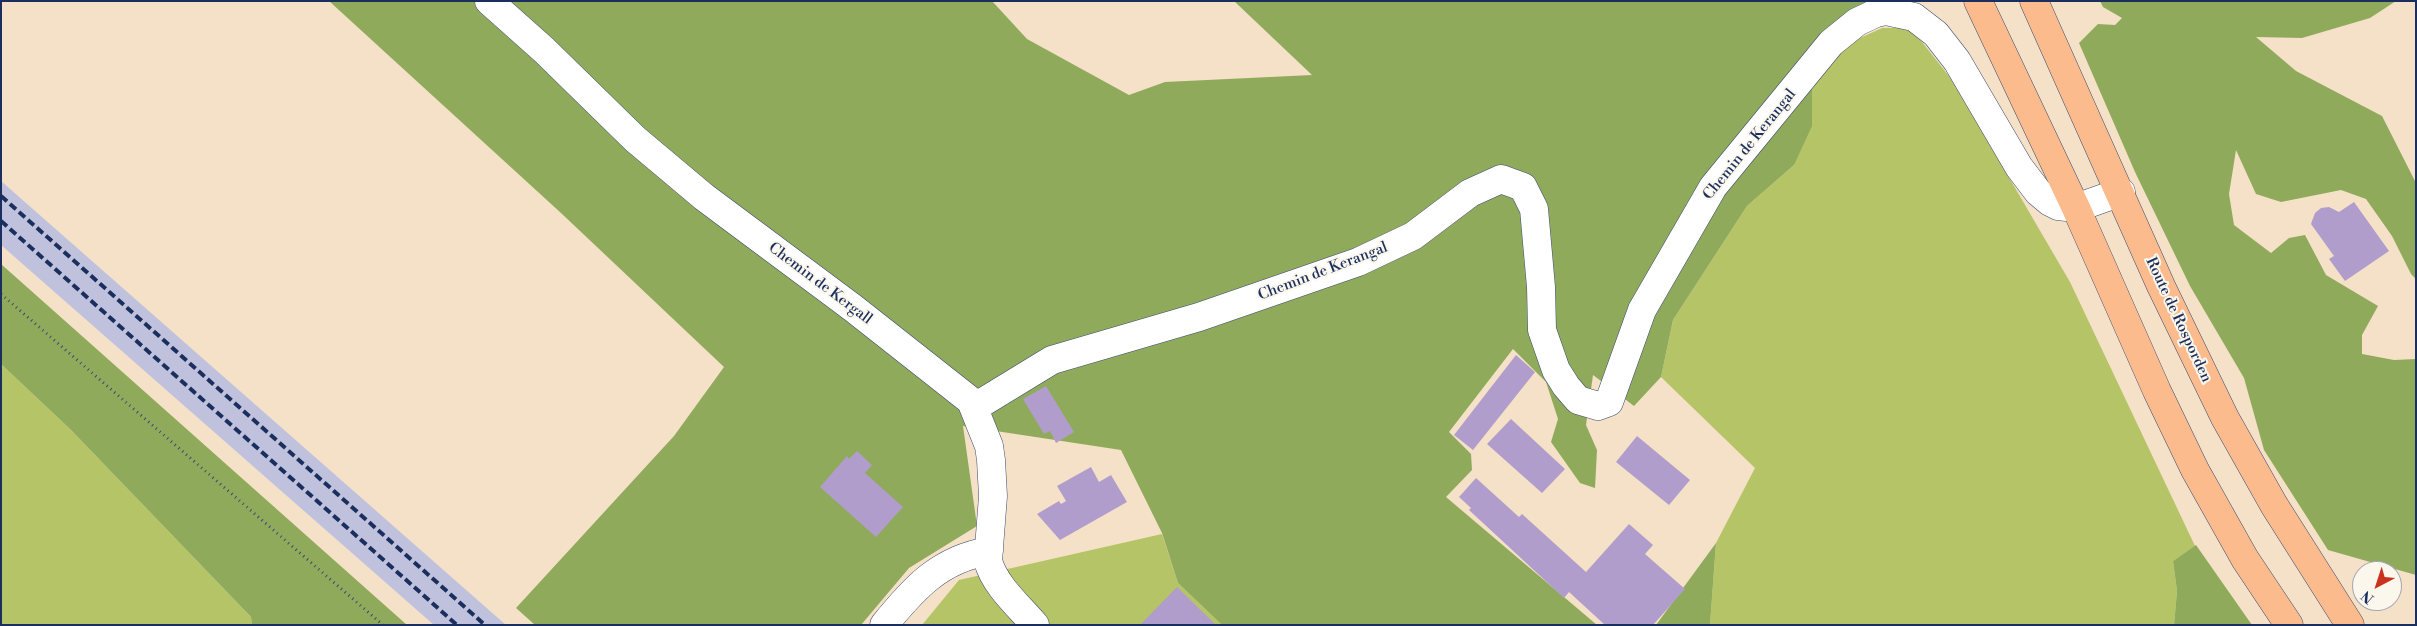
<!DOCTYPE html>
<style>
body{margin:0}
#map{position:relative;width:2417px;height:626px;overflow:hidden;background:#f4e1c7;font-family:"Libre Bodoni",serif}
canvas{display:block}
.frame{position:absolute;inset:0;border:2px solid #1b2f5e;pointer-events:none}
.north{position:absolute;left:2352px;top:561px;width:50px;height:50px;box-sizing:border-box;background:#fbf7ec;border:1px solid #a1a7b3;border-radius:50%;rotate:220deg;font-size:14px;font-weight:700;line-height:20px;text-align:center;color:#1b2f5e}
.north::after{content:'';display:block;margin:auto;width:18px;height:22px;background:#c8321e;clip-path:polygon(50% 0,100% 100%,50% 72%,0 100%)}
</style>
<div id="map">
<canvas width="2417" height="626"></canvas>
<div class="frame"></div>
<div class="north">N</div>
</div>
<script>
const ctx = document.querySelector('canvas').getContext('2d');
ctx.lineJoin = 'round';
function paint(path, color) { ctx.fillStyle = color; ctx.fill(path, 'evenodd'); }
function stroke(path, color, width, dash) { ctx.strokeStyle = color; ctx.lineWidth = width; ctx.lineCap = dash ? 'butt' : 'round'; ctx.setLineDash(dash || []); ctx.stroke(path); }
function write(font, color, halo, rows, align = 'center') {
  ctx.font = font + ' "Libre Bodoni",serif'; ctx.lineWidth = 4; ctx.setLineDash([]); ctx.textBaseline = 'middle'; ctx.strokeStyle = halo; ctx.fillStyle = color; for (const [text, x, y, turn = 0] of rows) {
    ctx.save(); ctx.translate(x, y); ctx.rotate((+turn || 0) * Math.PI / 180); ctx.textAlign = isNaN(turn) ? turn : align; if (halo) ctx.strokeText(text, 0, 0); ctx.fillText(text, 0, 0); ctx.restore();
  }
}
const industrial = new Path2D(`
 M1,181L506,625H434L1,245Z`);
const green = new Path2D(`
 M1882,28H1911L1952,80L2070,282L2195,546L2173,561L2177,591L2174,625H1710L1716,543L1755,468L1661,377L1673,320L1747,206L1794,165L1812,82L1849,43Z
 M1,364L71,430L251,617L252,625H1Z
 M1162,534L1178,583L1222,625H922L959,580Z`);
const forest = new Path2D(`
 M329,1H992L1027,39L1129,95L1165,82L1312,75L1234,1H1868L1849,43L1812,82V126L1794,165L1747,206L1673,320L1661,377L1634,406L1593,375L1586,425L1597,450L1595,488L1580,483L1551,442L1558,419L1546,382L1513,349L1449,432L1471,454L1472,470L1446,497L1597,625H1222L1178,583L1162,533L1121,450L963,426L977,526L909,568L861,625H535L516,608L674,436L724,367L561,213Z
 M2100,1H2396L2370,18L2302,38L2256,37L2296,71L2382,116L2416,183V279L2411,274L2392,236L2366,199L2341,190L2281,202L2256,194L2236,150L2229,194L2234,225L2271,253L2289,238L2305,235L2326,275L2378,306L2362,335V354L2394,360L2416,359V575L2328,550L2264,450L2244,378L2190,286L2135,172L2079,43L2098,24L2115,25L2122,18L2103,7Z
 M1,264L407,625H252L251,617L71,430L1,364Z
 M1716,543L1710,625H1656Z
 M2196,545L2252,625H2174L2177,591L2173,561Z`);
const building = new Path2D(`
 M2354,202L2389,251L2345,281L2329,259L2334,256L2311,224L2312,221L2315,213L2321,208L2329,207L2339,212Z
 M1516,355L1535,372L1473,450L1454,435Z
 M1046,386L1074,432L1056,443L1050,431L1044,434L1023,399Z
 M1511,419L1565,469L1542,493L1487,444Z
 M1637,436L1690,480L1669,505L1616,462Z
 M857,451L872,465L865,473L903,507L876,537L820,487L847,456L849,459Z
 M1091,467L1099,482L1111,475L1127,502L1060,540L1037,514L1059,501L1061,504L1066,501L1057,486Z
 M1476,478L1519,517L1522,514L1586,572L1629,524L1653,545L1645,554L1685,589L1653,625H1605L1569,592L1564,598L1469,510L1471,508L1459,497Z
 M1177,587L1216,625H1140Z`);
const path = new Path2D(`
 M1,294L383,625`);
const minor = new Path2D(`
 M489,1L544,50L635,139L704,197L853,308L971,401L989,446L991,460L993,496L988,561C995,586 1019,606 1035,625
 M975,407L1052,360L1199,317L1358,262L1413,236L1470,193L1501,179L1523,187L1534,209L1541,287L1542,330L1556,370L1566,386L1578,400L1598,406L1609,402L1642,310L1713,187L1831,43L1857,22L1876,13L1886,11L1914,17L1936,34L1957,61L2019,167L2038,192L2050,202L2058,206L2076,208L2121,192
 M884,625C914,588 940,559 989,551`);
const major = new Path2D(`
 M1978,1L2076,208L2157,391L2195,470L2245,559L2289,625
 M2034,1L2161,286L2225,418L2274,505L2350,625`);
const rail = new Path2D(`
 M1,196L485,625
 M1,221L457,625`);
const streetNames = [
 ["Chemin de Kerangal",1750,145,-51],
 ["Chemin de Kerangal",1323,272,-21],
 ["Chemin de Kergall",820,284,37],
 ["Route de Rosporden",2178,320,65]
];
paint(industrial, '#c0c2dd');
paint(green, '#b5c467');
paint(forest, '#90aa5c');
paint(building, '#b09dcb');
stroke(minor, '#3c4a6e', 29);
stroke(major, '#3c4a6e', 29);
stroke(path, '#3c4a6e', 3, [1, 4]);
stroke(minor, '#fff', 28);
stroke(major, '#fbbb8d', 28);
stroke(rail, '#1b2f5e', 4, [8, 4]);
write('15px', '#1b2f5e', '#fbf7ec', streetNames);
</script>
